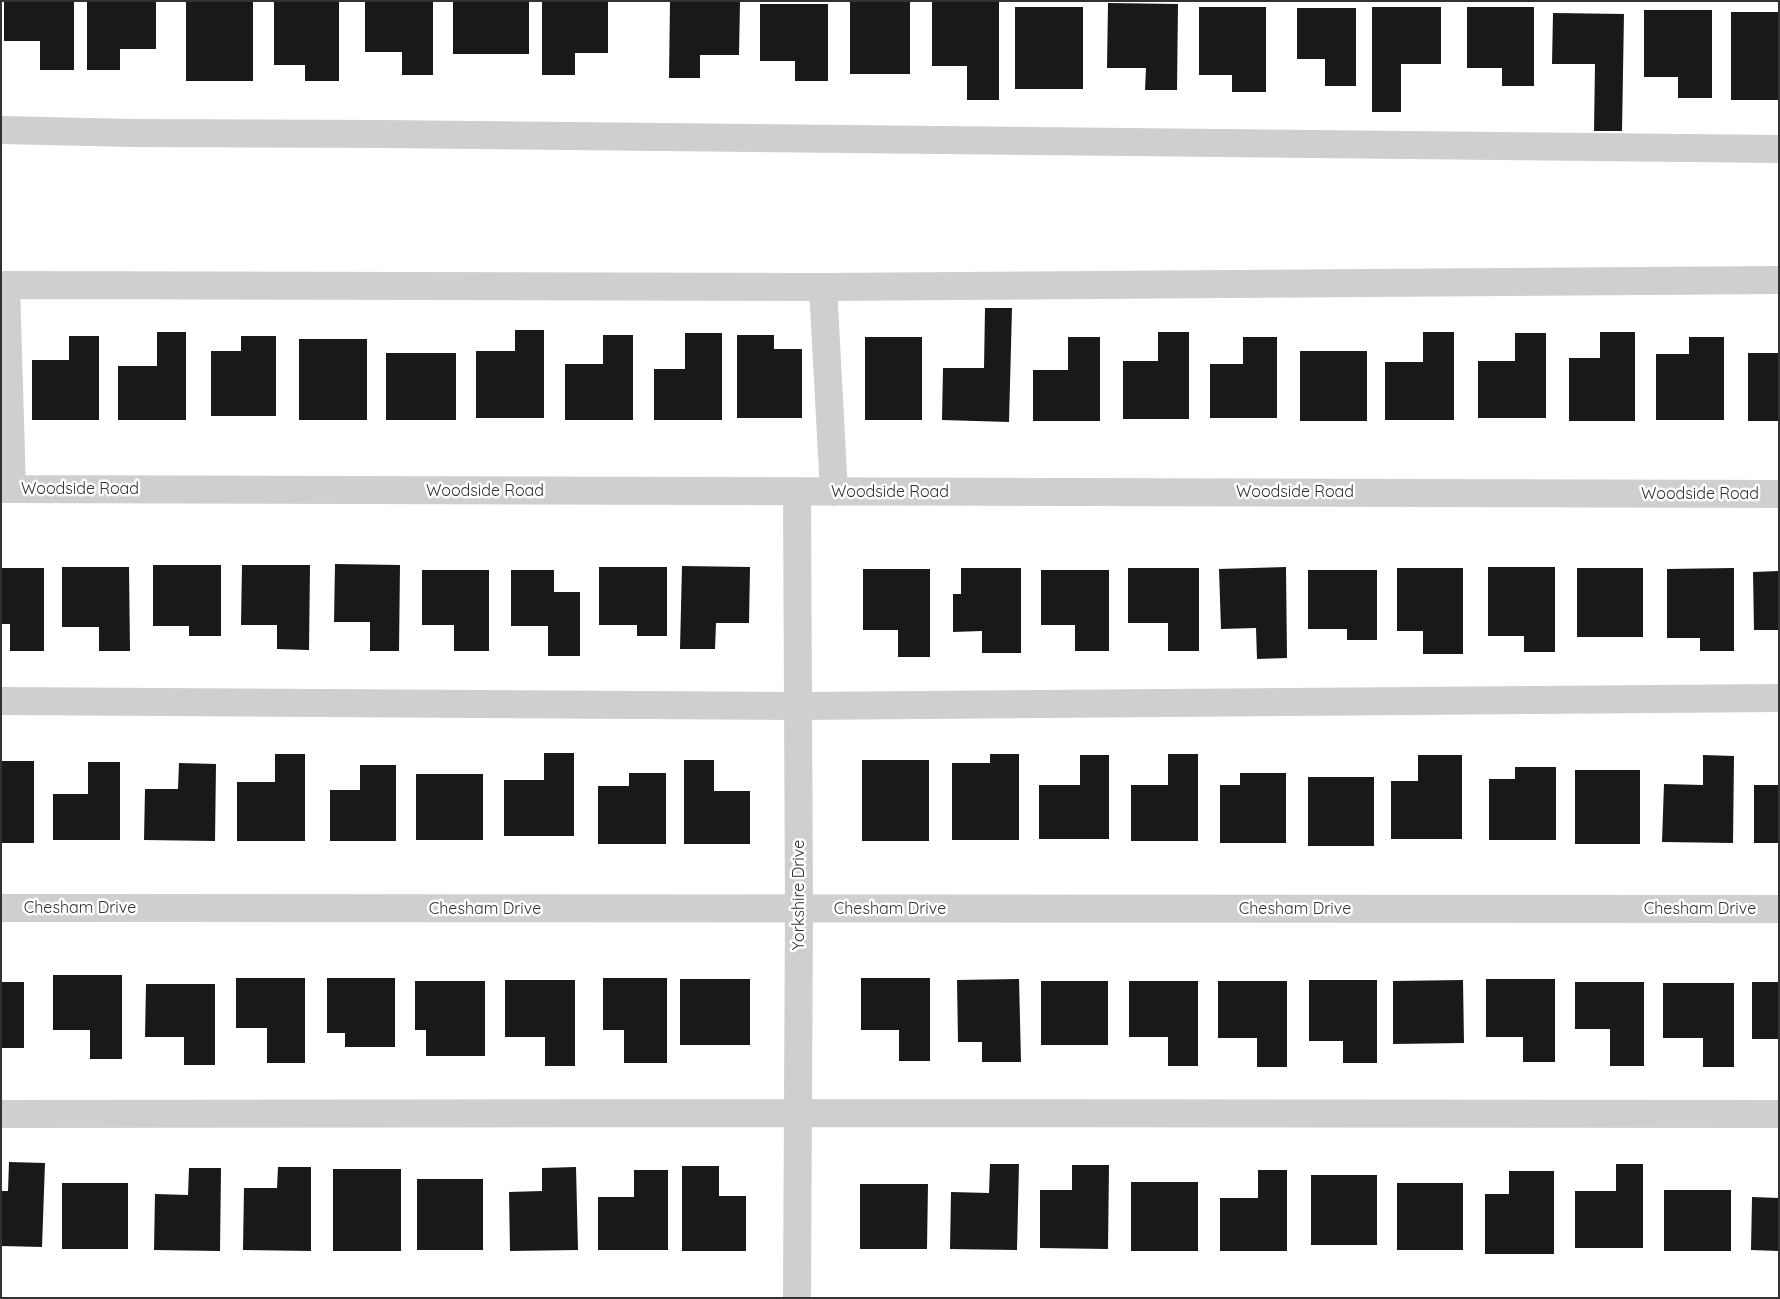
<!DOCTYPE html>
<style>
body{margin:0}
#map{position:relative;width:1780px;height:1299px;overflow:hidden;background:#fff;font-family:Quicksand,sans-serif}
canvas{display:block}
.frame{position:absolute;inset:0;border:2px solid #323232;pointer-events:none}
</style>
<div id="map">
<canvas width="1780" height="1299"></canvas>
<div class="frame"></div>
</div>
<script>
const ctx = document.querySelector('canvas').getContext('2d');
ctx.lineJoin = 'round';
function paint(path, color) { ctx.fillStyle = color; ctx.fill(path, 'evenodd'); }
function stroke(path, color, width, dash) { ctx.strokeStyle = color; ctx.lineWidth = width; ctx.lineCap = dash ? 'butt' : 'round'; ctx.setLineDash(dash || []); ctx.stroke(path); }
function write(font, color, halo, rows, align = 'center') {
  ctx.font = font + ' Quicksand,sans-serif'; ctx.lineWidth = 5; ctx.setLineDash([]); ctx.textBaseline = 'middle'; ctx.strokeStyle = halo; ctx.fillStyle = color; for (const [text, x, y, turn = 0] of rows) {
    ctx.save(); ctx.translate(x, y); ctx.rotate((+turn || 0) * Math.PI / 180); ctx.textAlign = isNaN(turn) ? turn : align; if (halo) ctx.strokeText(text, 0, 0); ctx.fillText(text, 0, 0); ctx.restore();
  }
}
const building = new Path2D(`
 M4,1H74V70H40V41H4Z
 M87,1H156V49H120V70H87Z
 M186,1H253V81H186Z
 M274,1H339V81H305V65H274Z
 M365,1H433V75H402V52H365Z
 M453,1H529V54H453Z
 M542,1H608V53H575V75H542Z
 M670,1H740L739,55H700V78H669Z
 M850,1H910V74H850Z
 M932,1H999V100H967V66H932Z
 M1108,3L1178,4L1177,90H1145L1146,68H1107Z
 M760,4H828V81H795V61H760Z
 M1015,7H1083V89H1015Z
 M1199,7H1266V92H1232V75H1199Z
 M1372,7H1441V64H1401V112H1372Z
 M1467,7H1534V86H1502V68H1467Z
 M1297,8H1356V86H1325V59H1297Z
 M1644,10H1712V98H1678V77H1644Z
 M1731,12H1779V100H1731Z
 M1553,13L1624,14L1622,131H1594L1595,64H1552Z
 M985,308H1012L1009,422L942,420L943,368H984Z
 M515,330H544V418H476V351H515Z
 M157,332H186V420H118V366H157Z
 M1158,332H1189V419H1123V361H1158Z
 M1423,332H1454V420H1385V362H1423Z
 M1600,332H1635V421H1569V358H1600Z
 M685,333H722V420H654V369H685Z
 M1515,333H1546V418H1478V361H1515Z
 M603,335H633V420H565V364H603Z
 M737,335H774V349H802V418H737Z
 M69,336H99V420H32V360H69Z
 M241,336H276V416H211V351H241Z
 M865,337H922V420H865Z
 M1068,337H1100V421H1033V370H1068Z
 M1243,337H1277V418H1210V364H1243Z
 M1689,337H1724V420H1656V354H1689Z
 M299,339H367V420H299Z
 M1300,351H1367V421H1300Z
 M386,353H456V420H386Z
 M1748,353H1779V421H1748Z
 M335,564L400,565L399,651H370V622H334Z
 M153,565H221V636H189V626H153Z
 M242,565H310L309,650L277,649V625H241Z
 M682,566L750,567L749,623H716L715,649H680Z
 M62,567H129L130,651H99V627H62Z
 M599,567H667V636H637V625H599Z
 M1286,567L1287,658L1257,659L1256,628L1221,629L1219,569Z
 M1488,567H1555V652H1524V636H1488Z
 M1,568H44V651H10V624H1Z
 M961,568H1021V653H982V631L953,632V594H961Z
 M1128,568H1199V651H1168V623H1128Z
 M1397,568H1463V654H1423V631H1397Z
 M1577,568H1643V637H1577Z
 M1734,568V651H1700V638H1667V569Z
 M863,569H930V657H898V630H863Z
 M422,570H489V651H454V625H422Z
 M511,570H554V592H580V656H548V626H511Z
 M1041,570H1109V651H1075V625H1041Z
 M1308,570H1377V640H1347V629H1308Z
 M1779,571V630H1754L1753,572Z
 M544,753H574V836H504V780H544Z
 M275,754H305V841H237V782H275Z
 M990,754H1019V840H952V763H990Z
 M1168,754H1198V841H1131V785H1168Z
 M1080,755H1109V839H1039V785H1080Z
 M1418,755H1462V839H1391V781H1418Z
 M1703,755L1734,756L1733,843L1662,842L1664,784L1703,785Z
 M684,760H714V791H750V844H684Z
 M862,760H929V841H862Z
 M2,761H34V843H1Z
 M88,762H120V840H53V794H88Z
 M179,763L216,764L215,841L144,840L145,789H178Z
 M360,765H396V841H330V790H360Z
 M1515,767H1556V840H1489V779H1515Z
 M1575,770H1640V844H1575Z
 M629,773H666V844H598V786H629Z
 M1240,773H1286V843H1220V785H1240Z
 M416,774H483V840H416Z
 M1308,777H1374V846H1308Z
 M1754,785H1779V843H1754Z
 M53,975H122V1059H90V1030H53Z
 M236,978H305V1063H267V1028H236Z
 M327,978H395V1047H345V1033H327Z
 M603,978H667V1063H624V1030H603Z
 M861,978H930V1061H899V1030H861Z
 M680,979H750V1045H680Z
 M1019,979L1021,1062H982V1042H958L957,980Z
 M1486,979H1555V1062H1523V1037H1486Z
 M505,980H575V1066H545V1037H505Z
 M1309,980H1377V1063H1343V1041H1309Z
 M1463,980L1464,1043L1393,1044V981Z
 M415,981H485V1056H426V1030H415Z
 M1041,981H1108V1045H1041Z
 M1129,981H1198V1066H1168V1037H1129Z
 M1218,981H1287V1067H1257V1038H1218Z
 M1,982H24V1048H1Z
 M1575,982H1644V1066H1610V1029H1575Z
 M1752,982H1779V1039H1752Z
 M1663,983H1734V1067H1703V1038H1663Z
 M146,984H215V1065H184V1037H145Z
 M9,1162L45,1163L42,1247L1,1246V1191H8Z
 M990,1164H1019L1017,1250L950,1249L951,1192L989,1193Z
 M1616,1164H1643V1248H1575V1191H1616Z
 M1072,1165H1109L1108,1249L1040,1248V1190H1072Z
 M682,1166H719V1196H746V1251H682Z
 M278,1167H311V1251L243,1250L244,1188H277Z
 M576,1167L578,1250L510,1251L509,1192L542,1191V1168Z
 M189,1168H221L220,1251L154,1250L155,1194L188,1195Z
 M333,1169H401V1251H333Z
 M634,1170H668V1250H598V1197H634Z
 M1258,1170H1287V1251H1220V1198H1258Z
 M1509,1171H1554V1254H1485V1194H1509Z
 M1311,1175H1377V1245H1311Z
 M417,1179H483V1250H417Z
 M1131,1182H1198V1251H1131Z
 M62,1183H128V1249H62Z
 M1397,1183H1463V1250H1397Z
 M860,1184H928L927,1249H860Z
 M1664,1190H1731V1251H1664Z
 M1752,1197L1779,1198V1251L1751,1250Z`);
const minor = new Path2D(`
 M1,130L133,133L381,134L1779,149
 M1,489L1779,494
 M12,489L6,285L823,287
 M834,492L823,287L1779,280
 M1,701L798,706L1779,698
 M1,908L1779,909
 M1,1114L798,1113L1779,1114
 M797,1298L799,909L797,492`);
const streetNames = [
 ["Woodside Road",80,489],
 ["Woodside Road",485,491],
 ["Woodside Road",890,492],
 ["Woodside Road",1295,492],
 ["Woodside Road",1700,494],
 ["Yorkshire Drive",799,895,-90],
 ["Chesham Drive",80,908],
 ["Chesham Drive",485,909],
 ["Chesham Drive",890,909],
 ["Chesham Drive",1295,909],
 ["Chesham Drive",1700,909]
];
paint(building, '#191919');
stroke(minor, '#cfcfcf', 28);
write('16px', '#323232', '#fff', streetNames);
</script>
